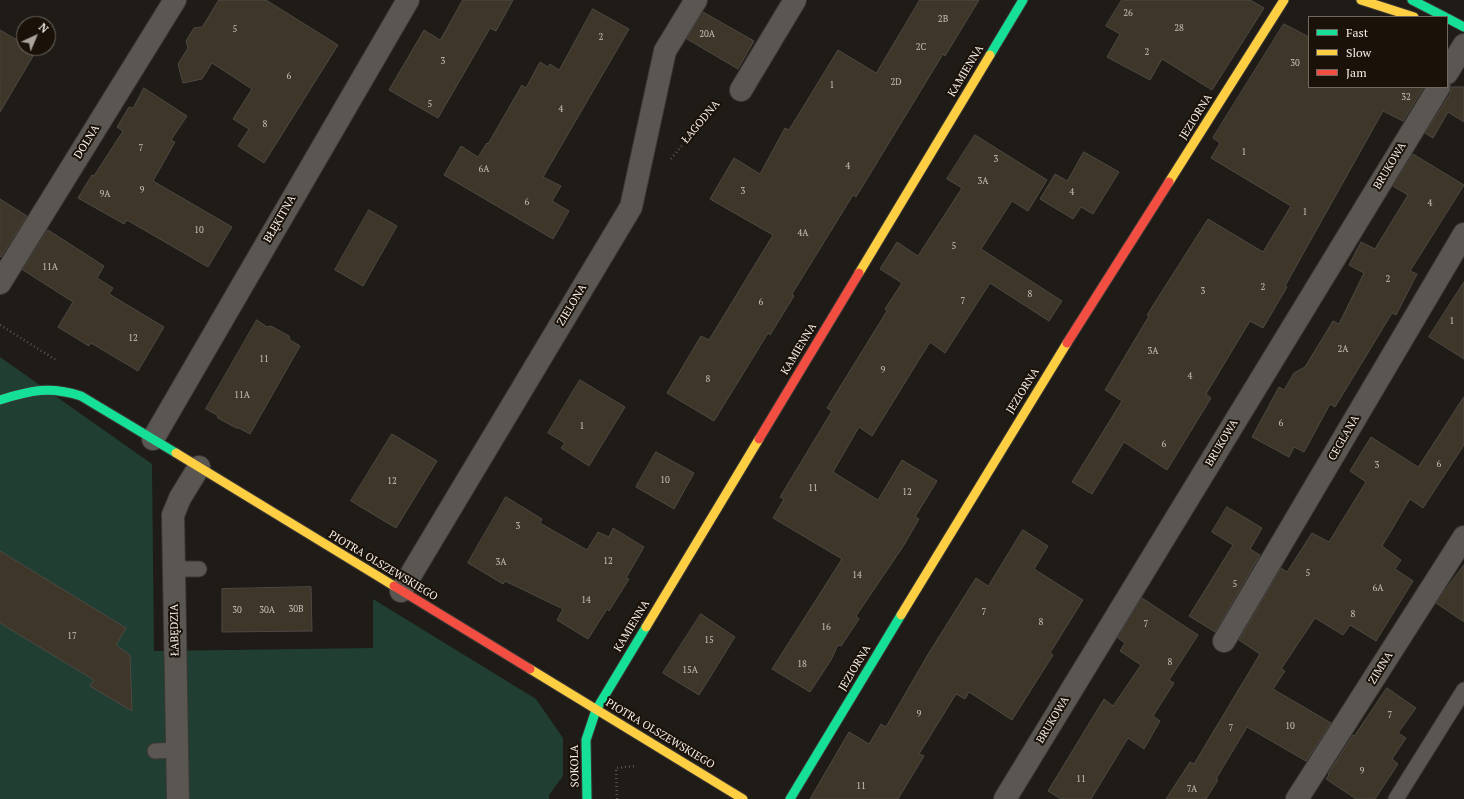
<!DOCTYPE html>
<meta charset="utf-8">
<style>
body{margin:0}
#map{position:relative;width:1464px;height:799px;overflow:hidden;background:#1f1b16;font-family:"PT Serif",serif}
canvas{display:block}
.legend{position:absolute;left:1308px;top:16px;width:140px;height:72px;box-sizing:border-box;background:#1a1209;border:1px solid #716a62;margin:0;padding:5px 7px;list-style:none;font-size:12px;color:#f4eee8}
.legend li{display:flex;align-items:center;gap:8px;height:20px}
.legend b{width:20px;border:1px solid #716a62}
.north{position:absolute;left:16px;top:16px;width:40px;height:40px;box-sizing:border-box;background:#1a1209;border:1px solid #716a62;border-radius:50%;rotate:44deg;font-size:11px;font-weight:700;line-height:16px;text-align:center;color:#f4eee8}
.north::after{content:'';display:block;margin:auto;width:14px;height:18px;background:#a9a49e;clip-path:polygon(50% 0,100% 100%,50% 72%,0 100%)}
</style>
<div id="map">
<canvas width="1464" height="799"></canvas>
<ul class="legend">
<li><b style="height:5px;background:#16e098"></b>Fast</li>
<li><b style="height:5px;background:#ffcf43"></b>Slow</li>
<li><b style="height:5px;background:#f24e42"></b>Jam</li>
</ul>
<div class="north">N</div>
</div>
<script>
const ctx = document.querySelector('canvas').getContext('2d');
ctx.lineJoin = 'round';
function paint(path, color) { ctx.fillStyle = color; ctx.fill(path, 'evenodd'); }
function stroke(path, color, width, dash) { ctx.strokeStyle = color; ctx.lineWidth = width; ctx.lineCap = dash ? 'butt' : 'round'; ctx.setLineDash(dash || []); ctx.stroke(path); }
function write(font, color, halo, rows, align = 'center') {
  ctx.font = font + ' "PT Serif",serif'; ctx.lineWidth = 4; ctx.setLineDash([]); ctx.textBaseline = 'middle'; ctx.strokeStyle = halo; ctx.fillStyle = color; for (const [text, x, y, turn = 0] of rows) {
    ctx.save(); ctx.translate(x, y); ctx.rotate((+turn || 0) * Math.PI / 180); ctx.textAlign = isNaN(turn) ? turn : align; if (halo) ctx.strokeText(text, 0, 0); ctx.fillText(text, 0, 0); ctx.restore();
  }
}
const green = new Path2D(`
 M0,357L152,464L154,651L373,648V599L536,699L563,738V776L549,795V799H0Z`);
const building = new Path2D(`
 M219,0H266L338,45L264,163L238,146L249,129L233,119L252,89L212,63L202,79L183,83L178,64L188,48L186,41L194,28L202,27Z
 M463,0H513L496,31L490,28L438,118L389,90L424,30L440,40Z
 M920,0H979L945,56L943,54L856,197L853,195L792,294L794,296L770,335L768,333L714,421L667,393L701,336L709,340L773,235L710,199L734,158L760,174L785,128L789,130L838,50L876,73Z
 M1122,0H1250L1264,8L1212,90L1162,59L1150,80L1107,57L1120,34L1106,26Z
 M593,9L629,29L543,177L561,186L552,201L569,211L553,239L444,175L461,146L478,157L487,143L488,144L522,85L526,88L540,62L548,67L550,64L559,70Z
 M703,12L754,41L738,69L687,39Z
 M1284,24L1309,37V87H1424L1403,121L1383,111L1285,286L1287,287L1263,328L1250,321L1206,394L1211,398L1167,470L1124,442L1092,494L1072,482L1122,401L1105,390L1149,316L1147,315L1208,219L1263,252L1291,206L1211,158L1220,143L1213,138Z
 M0,30L24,44V48H31L36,51L0,112Z
 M1451,87H1464V122L1448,112L1433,138L1425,133L1450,94Z
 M144,88L187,116L171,140L175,142L153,181L232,227L208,267L127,220L124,224L78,198L92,175L94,176L123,131L117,127L129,107L133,108Z
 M975,135L1047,180L1028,211L1012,201L981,249L1062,301L1049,321L990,283L945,353L930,342L872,436L859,427L833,472L878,500L902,460L937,481L915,517L919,519L904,545L856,616L859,619L841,646L838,645L831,660L810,692L772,669L842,559L773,518L784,499L780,497L832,411L827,408L887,311L885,309L902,283L880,269L897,242L918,256L962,188L947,179Z
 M1084,152L1119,172L1093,214L1081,207L1073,219L1040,199L1055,174L1067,181Z
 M1413,154L1464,185L1410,271L1417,274L1396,315L1392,313L1335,407L1330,404L1304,452L1294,447L1289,457L1252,437L1279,387L1284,390L1294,373L1305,367L1333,321L1339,324L1364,273L1349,265L1361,242L1375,249L1408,195L1393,186Z
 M0,199L27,216L1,257L0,256Z
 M369,210L397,226L363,286L335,270Z
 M48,230L104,266L97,278L113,288L109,294L164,327L138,371L91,343L89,346L58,327L73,302L23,270Z
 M1464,282V359L1429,337Z
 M257,320L267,327L271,326L289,336L290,340L300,346L250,434L239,428H236L218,418L217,415L206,409Z
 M580,380L625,407L589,466L561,448L565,443L548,433Z
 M1464,397V445L1423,508L1410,499L1382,546L1401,560L1395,569L1413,581L1376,641L1350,625L1343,635L1315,618L1281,669L1285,671L1273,689L1331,723L1306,761L1247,727L1216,779L1218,780L1206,799H1166L1190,762L1194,764L1260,654L1239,640L1281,568L1287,572L1312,533L1329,542L1366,482L1350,471L1371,437L1418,467Z
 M392,434L437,461L396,528L351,501Z
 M656,452L694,473L674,509L636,487Z
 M506,497L542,519L540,523L587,550L598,532L609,537L613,528L644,547L626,578L629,579L609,611L607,609L588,639L557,620L563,609L505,581L503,584L468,563Z
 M1227,507L1262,528L1250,549L1260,555L1215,632L1189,616L1233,545L1212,532Z
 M1023,530L1048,546L1034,569L1083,600L1050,653L1053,655L1012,720L969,692L965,699L956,694L919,754L924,756L898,799H810L849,732L869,744L881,724L886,727L930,651L976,578L988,586Z
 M0,551L126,628L116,645L130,655L132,711L90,686L94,680L0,623Z
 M1464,565V622L1436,603Z
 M311,587L312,631L222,632V589Z
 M1142,598L1198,635L1169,680L1174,683L1153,716L1160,721L1144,749L1128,738L1091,799H1061L1048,791L1104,699L1113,706L1141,665L1120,651L1125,643L1118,638Z
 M701,614L735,637L699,695L663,673Z
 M1387,688L1416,708L1398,733L1406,738L1392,759L1398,764L1375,799H1356L1326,779L1329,775L1328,774L1353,735L1354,736Z`);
const path = new Path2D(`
 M671,159L717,103
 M0,325L56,360
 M617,799L616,768L636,766`);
const lane = new Path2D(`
 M174,569H199
 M155,751L177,750
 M1396,799L1464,690`);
const street = new Path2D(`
 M1447,73L1464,45
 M741,90L795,0
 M0,283L175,0
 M153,439L408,0
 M401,591L631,207L665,51L696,0
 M1224,641L1464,234
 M178,799L173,515L180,498L199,467
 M1005,799L1439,87
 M1297,799L1464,537`);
const fast = new Path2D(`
 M1412,0L1445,17
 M1447,18L1464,27
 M990,55L1023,0
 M0,400C31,390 50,386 81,396L176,453
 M587,799L586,740L596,710L646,627
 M790,799L901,615`);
const slow = new Path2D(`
 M1361,0L1414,17
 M1169,182L1284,0
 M859,273L990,55
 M176,453L394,586
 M901,615L1067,343
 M646,627L759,439
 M530,669L743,799`);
const jam = new Path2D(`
 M1067,343L1169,182
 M759,439L859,273
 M394,586L530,669`);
const numberNames = [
 ["26",1128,13],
 ["2B",943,19],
 ["28",1179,28],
 ["5",235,29],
 ["20A",707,34],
 ["2",601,37],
 ["2C",921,47],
 ["2",1147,52],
 ["3",443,61],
 ["30",1295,63],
 ["6",289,76],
 ["2D",896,82],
 ["1",832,85],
 ["32",1406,97],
 ["5",430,104],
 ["4",561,109],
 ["8",265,124],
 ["7",141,148],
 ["1",1244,152],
 ["3",996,159],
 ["4",848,166],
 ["6A",484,169],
 ["3A",983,181],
 ["9",142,190],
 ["3",743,191],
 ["4",1072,192],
 ["9A",105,194],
 ["6",527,202],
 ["4",1430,203],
 ["1",1305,212],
 ["10",199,230],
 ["4A",803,233],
 ["5",954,246],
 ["11A",50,267],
 ["2",1388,279],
 ["2",1263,287],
 ["3",1203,291],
 ["8",1030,294],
 ["7",963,301],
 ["6",761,302],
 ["1",1452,321],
 ["12",133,338],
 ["2A",1343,349],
 ["3A",1153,351],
 ["11",264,359],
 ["9",883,370],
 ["4",1190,376],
 ["8",708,379],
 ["11A",242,395],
 ["6",1281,423],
 ["1",582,426],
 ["6",1164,444],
 ["6",1439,464],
 ["3",1377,465],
 ["10",665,480],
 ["12",392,481],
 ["11",813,488],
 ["12",907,492],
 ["3",518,526],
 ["12",608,561],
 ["3A",501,562],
 ["5",1308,573],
 ["14",857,575],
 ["5",1235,584],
 ["6A",1378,588],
 ["14",586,600],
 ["30B",296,609],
 ["30",237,610],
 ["30A",267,610],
 ["7",984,612],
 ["8",1353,614],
 ["8",1041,622],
 ["7",1146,624],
 ["16",826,627],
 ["17",72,636],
 ["15",709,640],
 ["8",1170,662],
 ["18",802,664],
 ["15A",690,670],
 ["9",919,714],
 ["7",1390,715],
 ["10",1290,726],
 ["7",1231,728],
 ["9",1362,771],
 ["11",1081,779],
 ["11",861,786],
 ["7A",1192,789]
];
const streetNames = [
 ["KAMIENNA",966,71,-59],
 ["JEZIORNA",1196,117,-58],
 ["ŁAGODNA",701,122,-50],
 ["DOLNA",87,142,-58],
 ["BRUKOWA",1390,166,-59],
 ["BŁĘKITNA",280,219,-60],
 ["ZIELONA",572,305,-59],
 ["KAMIENNA",799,349,-59],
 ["JEZIORNA",1023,391,-58],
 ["CEGLANA",1344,438,-60],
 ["BRUKOWA",1222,443,-59],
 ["PIOTRA OLSZEWSKIEGO",383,566,31],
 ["KAMIENNA",632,626,-59],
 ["ŁABĘDZIA",175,630,-91],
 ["JEZIORNA",855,668,-59],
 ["ZIMNA",1381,668,-58],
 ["BRUKOWA",1053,720,-59],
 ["PIOTRA OLSZEWSKIEGO",660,734,31],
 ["SOKOLA",575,766,-91]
];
paint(green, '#203e32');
paint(building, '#3e3629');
stroke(building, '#4d4945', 1);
stroke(lane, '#3b3734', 17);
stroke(street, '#3b3734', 24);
stroke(fast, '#3b3734', 11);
stroke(slow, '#3b3734', 11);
stroke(jam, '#3b3734', 11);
stroke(path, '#575451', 2.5, [1, 3]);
stroke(lane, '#5a5753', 15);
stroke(street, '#5a5753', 22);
stroke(fast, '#16e098', 9);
stroke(slow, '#ffcf43', 9);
stroke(jam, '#f24e42', 9);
write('9px', '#c6c0b8', null, numberNames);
write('11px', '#f4eee8', '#1a1209', streetNames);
</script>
